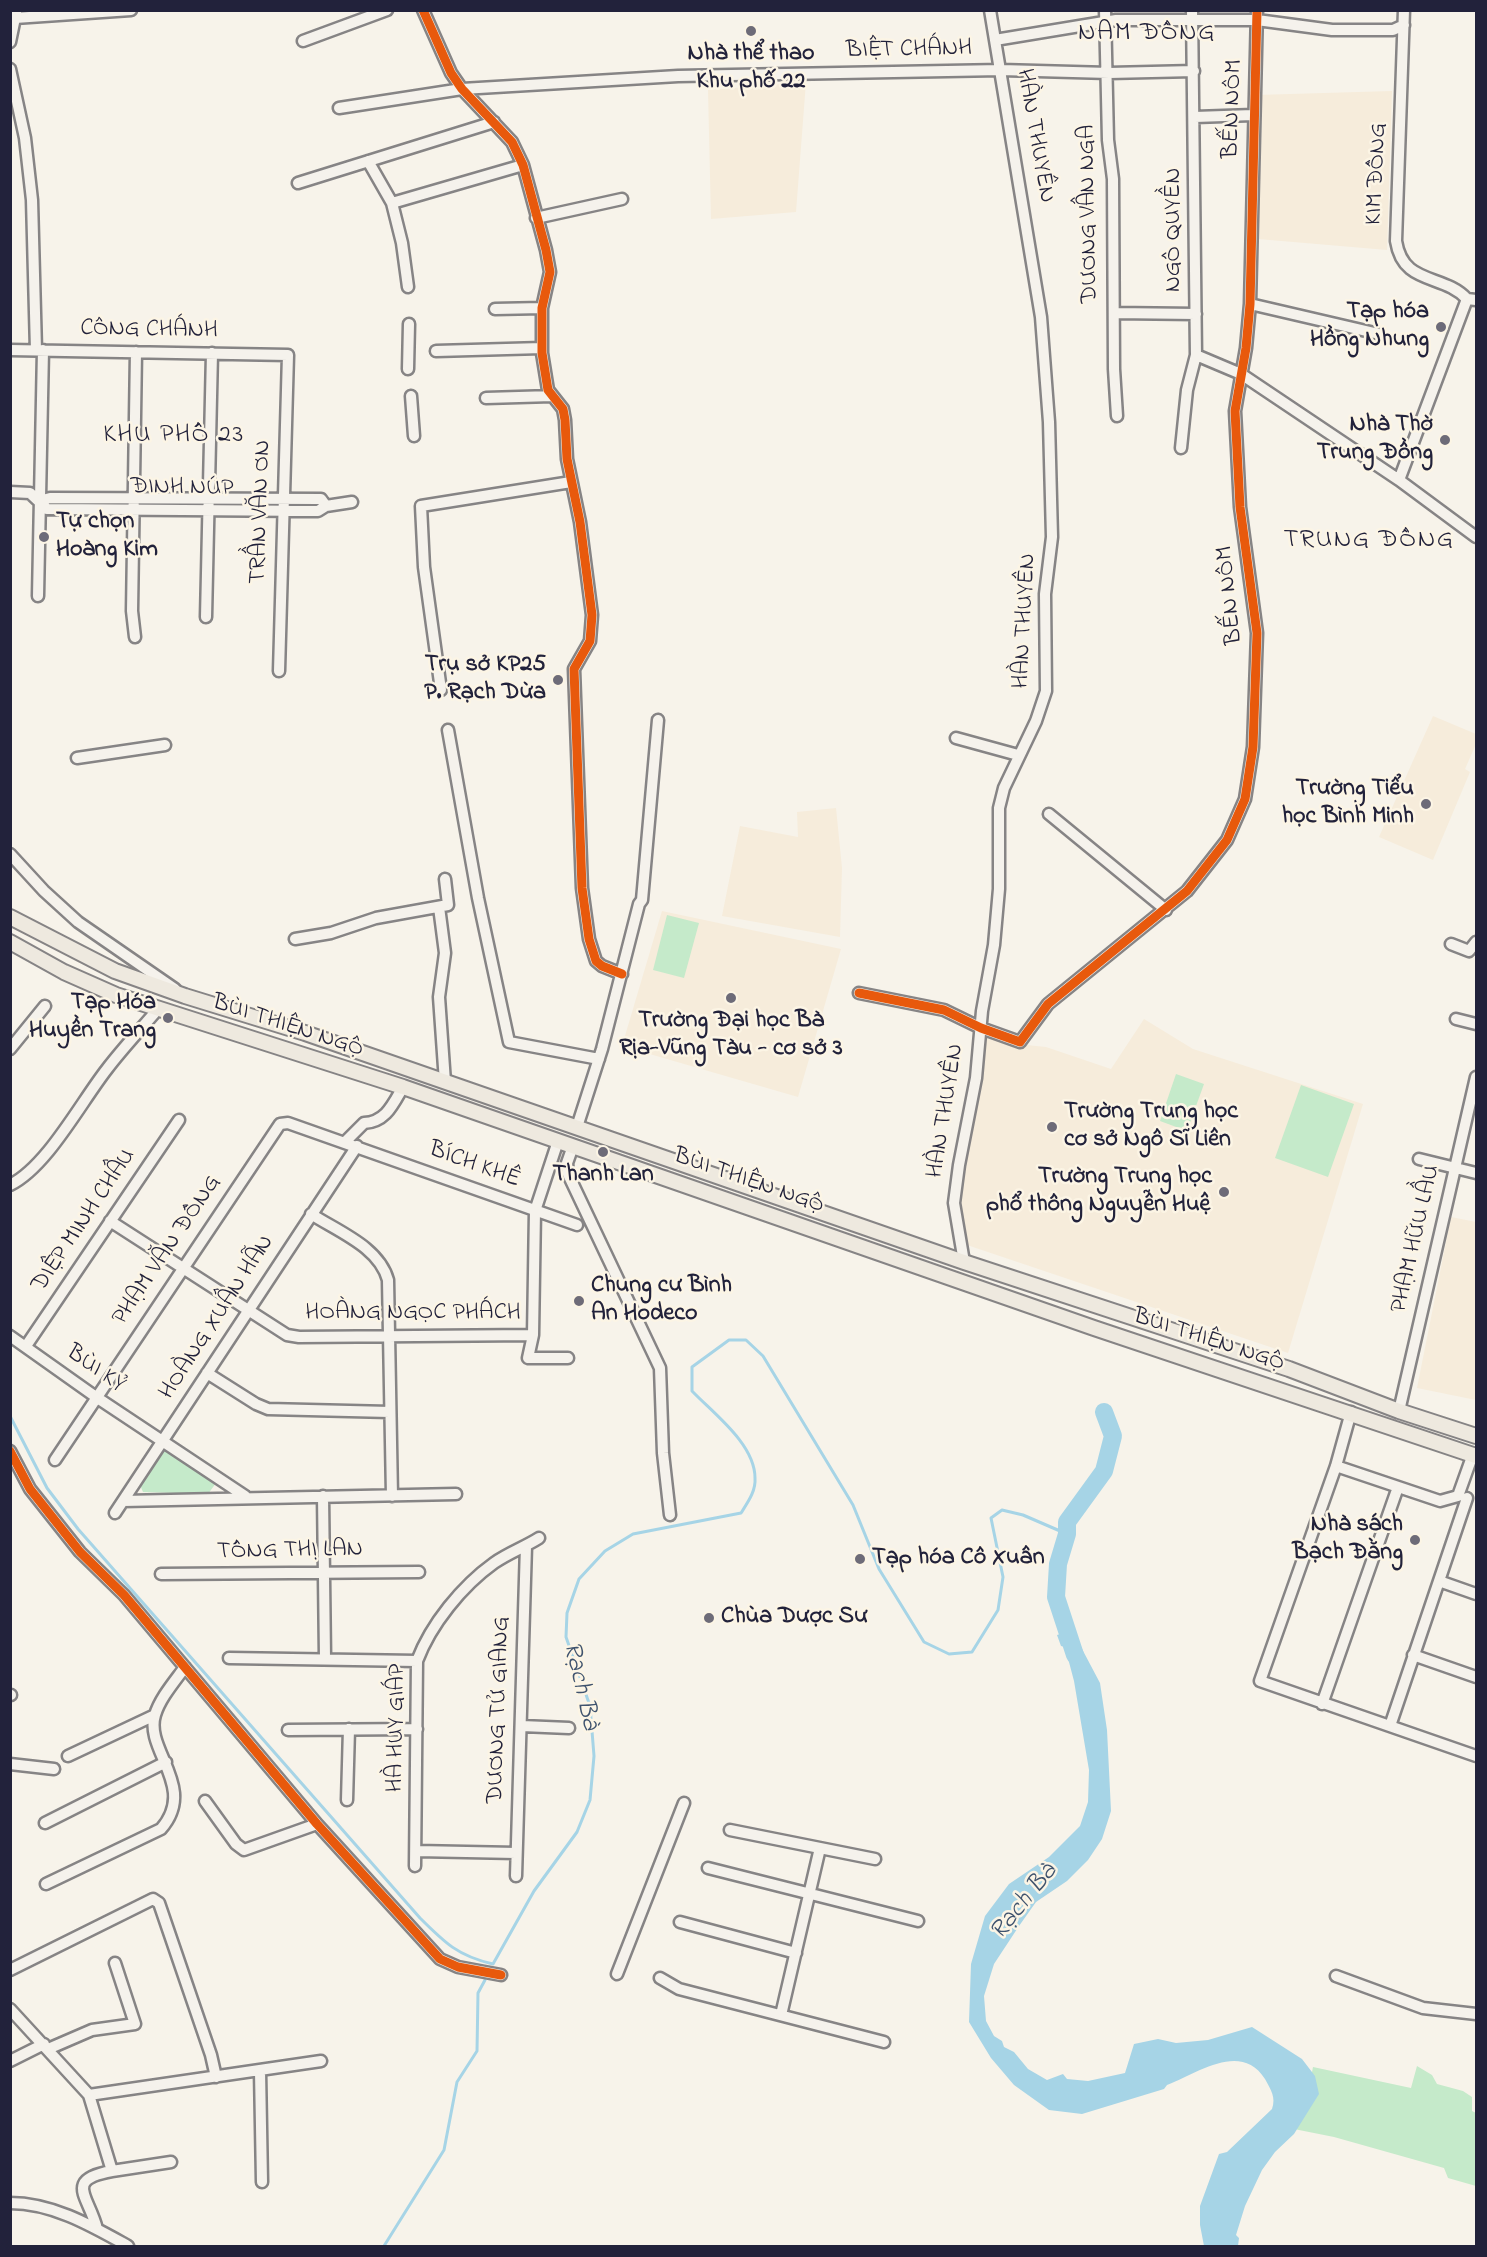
<!DOCTYPE html>
<meta charset="utf-8">
<style>
body{margin:0}
#map{position:relative;width:1487px;height:2257px;overflow:hidden;background:#f7f3ea;font-family:"Indie Flower",sans-serif}
canvas{display:block}
.frame{position:absolute;inset:0;border:12px solid #22223b;pointer-events:none}
</style>
<div id="map">
<canvas width="1487" height="2257"></canvas>
<div class="frame"></div>
</div>
<script>
const ctx = document.querySelector('canvas').getContext('2d');
ctx.lineJoin = 'round';
function paint(path, color) { ctx.fillStyle = color; ctx.fill(path, 'evenodd'); }
function stroke(path, color, width, dash) { ctx.strokeStyle = color; ctx.lineWidth = width; ctx.lineCap = dash ? 'butt' : 'round'; ctx.setLineDash(dash || []); ctx.stroke(path); }
function write(font, color, halo, rows, align = 'center') {
  ctx.font = font + ' "Indie Flower",sans-serif'; ctx.lineWidth = 5; ctx.setLineDash([]); ctx.textBaseline = 'middle'; ctx.strokeStyle = halo; ctx.fillStyle = color; for (const [text, x, y, turn = 0] of rows) {
    ctx.save(); ctx.translate(x, y); ctx.rotate((+turn || 0) * Math.PI / 180); ctx.textAlign = isNaN(turn) ? turn : align; if (halo) ctx.strokeText(text, 0, 0); ctx.fillText(text, 0, 0); ctx.restore();
  }
}
const built = new Path2D(`
 M806,82L796,212L711,219L708,90Z
 M1392,91L1387,250L1258,239L1262,117L1256,113V95Z
 M1433,716L1476,734V744L1465,769L1470,772L1433,860L1379,837Z
 M836,808L842,868L840,937L722,916L740,826L798,837L797,812Z
 M662,911L841,949L798,1097L622,1046Z
 M1144,1019L1193,1049L1363,1104L1288,1353L964,1244L959,1209L964,1166L986,1035L1017,1044L1046,1047L1111,1069Z
 M1451,1217L1476,1222V1400L1417,1388Z`);
const green = new Path2D(`
 M667,915L699,923L684,978L653,970Z
 M1176,1074L1204,1084L1187,1131L1160,1121Z
 M1301,1085L1354,1104L1328,1177L1275,1158Z
 M161,1451L170,1452L216,1483L208,1494L143,1492L140,1485Z
 M1417,2066L1432,2075L1437,2084L1463,2091L1472,2097V2111L1476,2113V2186L1448,2178L1444,2168L1334,2137L1289,2128L1309,2088L1313,2067L1411,2088Z`);
const water = new Path2D(`
 M1072,1630L1100,1683L1107,1730L1111,1811L1102,1839L1088,1860L1067,1881L1036,1902L1019,1926L994,1964L984,1996L986,2021L994,2036L1002,2041L1004,2047L1014,2052L1028,2069L1047,2080L1063,2074L1067,2079L1088,2081L1125,2073L1134,2044L1158,2039L1176,2043L1208,2040L1252,2027L1302,2059L1315,2076L1319,2094L1294,2134L1275,2152L1262,2170L1245,2206L1236,2235L1239,2238L1238,2246H1204L1200,2225V2206L1219,2154L1227,2152L1272,2109C1276,2097 1271,2090 1265,2079C1241,2041 1198,2073 1167,2085L1164,2089L1082,2114L1049,2110L1014,2085L991,2058L969,2022L971,1964L985,1916L1009,1884L1049,1857L1080,1826L1088,1802L1089,1770L1074,1681L1065,1647L1061,1646L1057,1635Z`);
const stream = new Path2D(`
 M10,1416L47,1488L78,1529L420,1918C445,1943 458,1956 493,1964L534,1891L577,1832L590,1800L594,1756L590,1706L566,1637L567,1613L579,1579L605,1551L633,1534L741,1513C748,1502 756,1491 755,1478C755,1444 713,1413 692,1391V1367L729,1340H746L763,1356L853,1505L879,1569L924,1642L949,1654L972,1652L998,1610L1003,1577L991,1518L1002,1510L1023,1515L1067,1534
 M384,2246L444,2150L457,2082L477,2051L478,1993L485,1980`);
const river = new Path2D(`
 M1075,1655L1056,1597L1058,1564L1067,1534V1522L1104,1471L1113,1436L1104,1412`);
const minor = new Path2D(`
 M423,10L451,73L462,89L512,142L523,165L546,250L550,272L542,308V353L548,390L563,409L565,420L567,459L580,522L592,615L590,641L574,669L582,888L589,939L596,961L602,966L622,974
 M1105,10L1108,140L1113,179L1114,369L1117,416
 M1404,10L1396,241C1403,286 1443,273 1467,299
 M15,18L131,10
 M995,40L1116,20H1257L1332,30H1393L1404,25
 M303,41L387,10
 M10,42L16,13
 M10,69L25,138L32,200L36,350
 M339,108L462,89L678,76L1001,70L1109,73L1194,71
 M1195,117L1253,115
 M368,161L392,203L402,243L408,287
 M298,183L494,122
 M392,203L523,165
 M536,218L622,199
 M1250,304L1379,334
 M495,309L542,308
 M1114,313L1196,314
 M10,350L288,355L279,671
 M436,351L542,348
 M1196,355L1241,374L1399,480L1476,537
 M408,369L409,324
 M411,396L414,436
 M486,398L552,396
 M1181,448L1187,390L1196,355L1192,10
 M1399,480L1467,299L1476,300
 M10,492L30,493L47,509L318,511L326,506L352,502
 M39,501L50,498L321,499L326,506
 M38,596L43,350
 M206,617L212,353
 M135,637L132,611L136,352
 M441,690L424,567L421,506L571,482
 M448,730L478,898L509,1042L599,1059
 M956,738L1018,755
 M77,758L165,745
 M1049,814L1166,910
 M10,854L44,891L78,922L175,989
 M439,907L445,953L439,997L445,1082
 M295,939L331,933L376,918L448,905L445,879
 M1451,944L1469,951L1476,942
 M859,993L944,1010L981,1028L1020,1042L1048,1004L1187,891L1227,840L1245,799L1253,747L1257,633L1240,507L1235,411L1246,348L1250,304L1257,10
 M1456,1019L1476,1024
 M10,1049L45,1006
 M577,1127L602,1049L639,904L642,900L658,720
 M558,1141L535,1211L533,1335L528,1358H568
 M345,1142L364,1123C386,1122 393,1104 403,1087
 M573,1146L567,1163L568,1174L660,1368L663,1453L670,1515
 M1419,1159L1476,1173
 M10,1185C47,1167 81,1102 107,1069C123,1048 141,1029 158,1009
 M311,1214C339,1232 379,1247 388,1280L392,1496
 M110,1221L287,1335L299,1337L533,1335
 M964,1262L954,1203L959,1165L976,1078L982,1011L994,945L999,889V808L1004,788L1036,721L1046,691L1045,594L1052,537L1049,422L1041,317L990,10
 M10,1336L96,1397L245,1496
 M26,1346L179,1120
 M207,1373L256,1404L268,1409L390,1412
 M1399,1411L1476,1077
 M1351,1412L1336,1466L1260,1681L1476,1756
 M10,1451L30,1489L80,1552L124,1595L317,1824L440,1959L458,1967L501,1975
 M55,1460L280,1124L288,1123L577,1225
 M1336,1466L1440,1501L1458,1496L1473,1454
 M323,1496L325,1658
 M123,1501L456,1494
 M115,1513L357,1146
 M161,1574L419,1572
 M1439,1581L1476,1594
 M1413,1655L1476,1677
 M229,1658L417,1661
 M10,1695H11
 M1322,1704L1398,1487
 M522,1726L569,1728
 M1390,1726L1467,1498
 M288,1730L417,1729
 M68,1756L155,1715
 M10,1764L54,1769
 M347,1800L349,1729
 M205,1801L236,1844L244,1850L317,1824
 M45,1823L166,1762
 M730,1830L875,1859
 M417,1851L516,1853
 M415,1866L417,1661C431,1624 462,1586 494,1563C508,1553 525,1547 539,1538
 M708,1868L918,1921
 M516,1876L526,1546
 M46,1884L161,1829C198,1787 144,1750 155,1715C160,1698 175,1681 185,1667
 M680,1922L796,1953
 M10,1970L153,1899L159,1903L211,2055L216,2077
 M617,1974L684,1803
 M1336,1976L1423,2008L1476,2014
 M660,1978L679,1989L884,2042
 M10,2009L89,2095L112,2171C63,2180 89,2196 97,2229
 M781,2015L820,1848
 M48,2049L92,2030L135,2024L115,1963
 M10,2061L44,2044
 M260,2071L262,2182
 M89,2095L321,2061
 M112,2171L171,2162
 M10,2203C53,2203 92,2226 128,2246`);
const major = new Path2D(`
 M10,917L115,971L185,996L305,1033L964,1262L1289,1369L1399,1411L1476,1436
 M10,942L64,972L116,995L403,1087L1094,1328L1476,1456`);
const cycleway = new Path2D(`
 M423,10L451,73L462,89L512,142L523,165L546,250L550,272L542,308V353L548,390L563,409L565,420L567,459L580,522L592,615L590,641L574,669L582,888L589,939L596,961L602,966L622,974
 M859,993L944,1010L981,1028L1020,1042L1048,1004L1187,891L1227,840L1245,799L1253,747L1257,633L1240,507L1235,411L1246,348L1250,304L1257,10
 M10,1451L30,1489L80,1552L124,1595L317,1824L440,1959L458,1967L501,1975`);
const markers = [
 [751,31,6,"#6d6b78"],
 [1441,327,6,"#6d6b78"],
 [1445,440,6,"#6d6b78"],
 [44,537,6,"#6d6b78"],
 [558,680,6,"#6d6b78"],
 [1426,804,6,"#6d6b78"],
 [731,998,6,"#6d6b78"],
 [168,1018,6,"#6d6b78"],
 [1052,1127,6,"#6d6b78"],
 [603,1152,6,"#6d6b78"],
 [1224,1192,6,"#6d6b78"],
 [579,1301,6,"#6d6b78"],
 [1415,1540,6,"#6d6b78"],
 [860,1559,6,"#6d6b78"],
 [709,1618,6,"#6d6b78"]
];
const streetNames = [
 ["BIỆT CHÁNH",909,51,-1],
 ["BẾN NÔM",1234,109,-88],
 ["HÀN THUYÊN",1034,136,80],
 ["KIM ĐỒNG",1378,174,-87],
 ["DƯƠNG VÂN NGA",1090,214,-91],
 ["NGÔ QUYỀN",1175,230,-90],
 ["CÔNG CHÁNH",149,331,1],
 ["ĐINH NÚP",182,489,1],
 ["TRẦN VĂN ƠN",262,512,-88],
 ["BẾN NÔM",1231,595,-96],
 ["HÀN THUYÊN",1026,621,-87],
 ["BÙI THIỆN NGỘ",287,1027,18],
 ["HÀN THUYÊN",947,1111,-81],
 ["BÍCH KHÊ",474,1166,20],
 ["BÙI THIỆN NGỘ",748,1182,19],
 ["DIỆP MINH CHÂU",85,1221,-56],
 ["PHẠM HỮU LẦU",1417,1239,-77],
 ["PHẠM VĂN ĐỒNG",168,1251,-56],
 ["HOÀNG NGỌC PHÁCH",413,1314],
 ["HOÀNG XUÂN HÃN",218,1318,-57],
 ["BÙI THIỆN NGỘ",1208,1341,18],
 ["BÙI KỶ",95,1370,35],
 ["TỐNG THỊ LAN",290,1552,-1],
 ["DƯƠNG TỬ GIANG",500,1710,-88],
 ["HÀ HUY GIÁP",398,1728,-89]
];
const poiNames = [
 ["Nhà thể thao",751,55,"center"],
 ["Khu phố 22",751,83,"center"],
 ["Tạp hóa",1429,313],
 ["Hồng Nhung",1429,341],
 ["Nhà Thờ",1433,426],
 ["Trung Đồng",1433,454],
 ["Tự chọn",56,523,"left"],
 ["Hoàng Kim",56,551,"left"],
 ["Trụ sở KP25",546,666],
 ["P. Rạch Dừa",546,694],
 ["Trường Tiểu",1414,790],
 ["học Bình Minh",1414,818],
 ["Tạp Hóa",156,1004],
 ["Huyền Trang",156,1032],
 ["Trường Đại học Bà",731,1022,"center"],
 ["Rịa-Vũng Tàu - cơ sở 3",731,1050,"center"],
 ["Trường Trung học",1064,1113,"left"],
 ["cơ sở Ngô Sĩ Liên",1064,1141,"left"],
 ["Thanh Lan",603,1176,"center"],
 ["Trường Trung học",1212,1178],
 ["phổ thông Nguyễn Huệ",1212,1206],
 ["Chung cư Bình",591,1287,"left"],
 ["An Hodeco",591,1315,"left"],
 ["Nhà sách",1403,1526],
 ["Bạch Đằng",1403,1554],
 ["Tạp hóa Cô Xuân",872,1559,"left"],
 ["Chùa Dược Sư",721,1618,"left"]
];
const neighbourhoodNames = [
 ["NAM ĐỒNG",1147,35],
 ["KHU PHỐ 23",174,437],
 ["TRUNG ĐỒNG",1369,542]
];
const waterNames = [
 ["Rạch Bà",579,1686,77],
 ["Rạch Bà",1025,1903,-51]
];
paint(built, '#f6ecdb');
paint(green, '#c5eaca');
paint(water, '#a6d4e6');
stroke(stream, '#a6d4e6', 3);
stroke(river, '#a6d4e6', 18);
stroke(minor, '#868485', 15);
stroke(major, '#868485', 18);
stroke(minor, '#f5f2ec', 10);
stroke(major, '#eee9df', 14);
stroke(cycleway, '#e8590c', 9);
for (const [x, y, r, color] of markers) { const dot = new Path2D(); dot.arc(x, y, r, 0, 2 * Math.PI); ctx.fillStyle = color; ctx.fill(dot); stroke(dot, '#fcf5e5', 2); }
write('24px', '#22223b', '#fcf5e5', streetNames);
write('bold 24px', '#22223b', '#fcf5e5', poiNames, 'right');
ctx.letterSpacing = '1.5px';
write('26px', '#22223b', '#fcf5e5', neighbourhoodNames);
ctx.letterSpacing = '0px';
write('italic 26px', '#3f536e', '#fcf5e5', waterNames);
</script>
